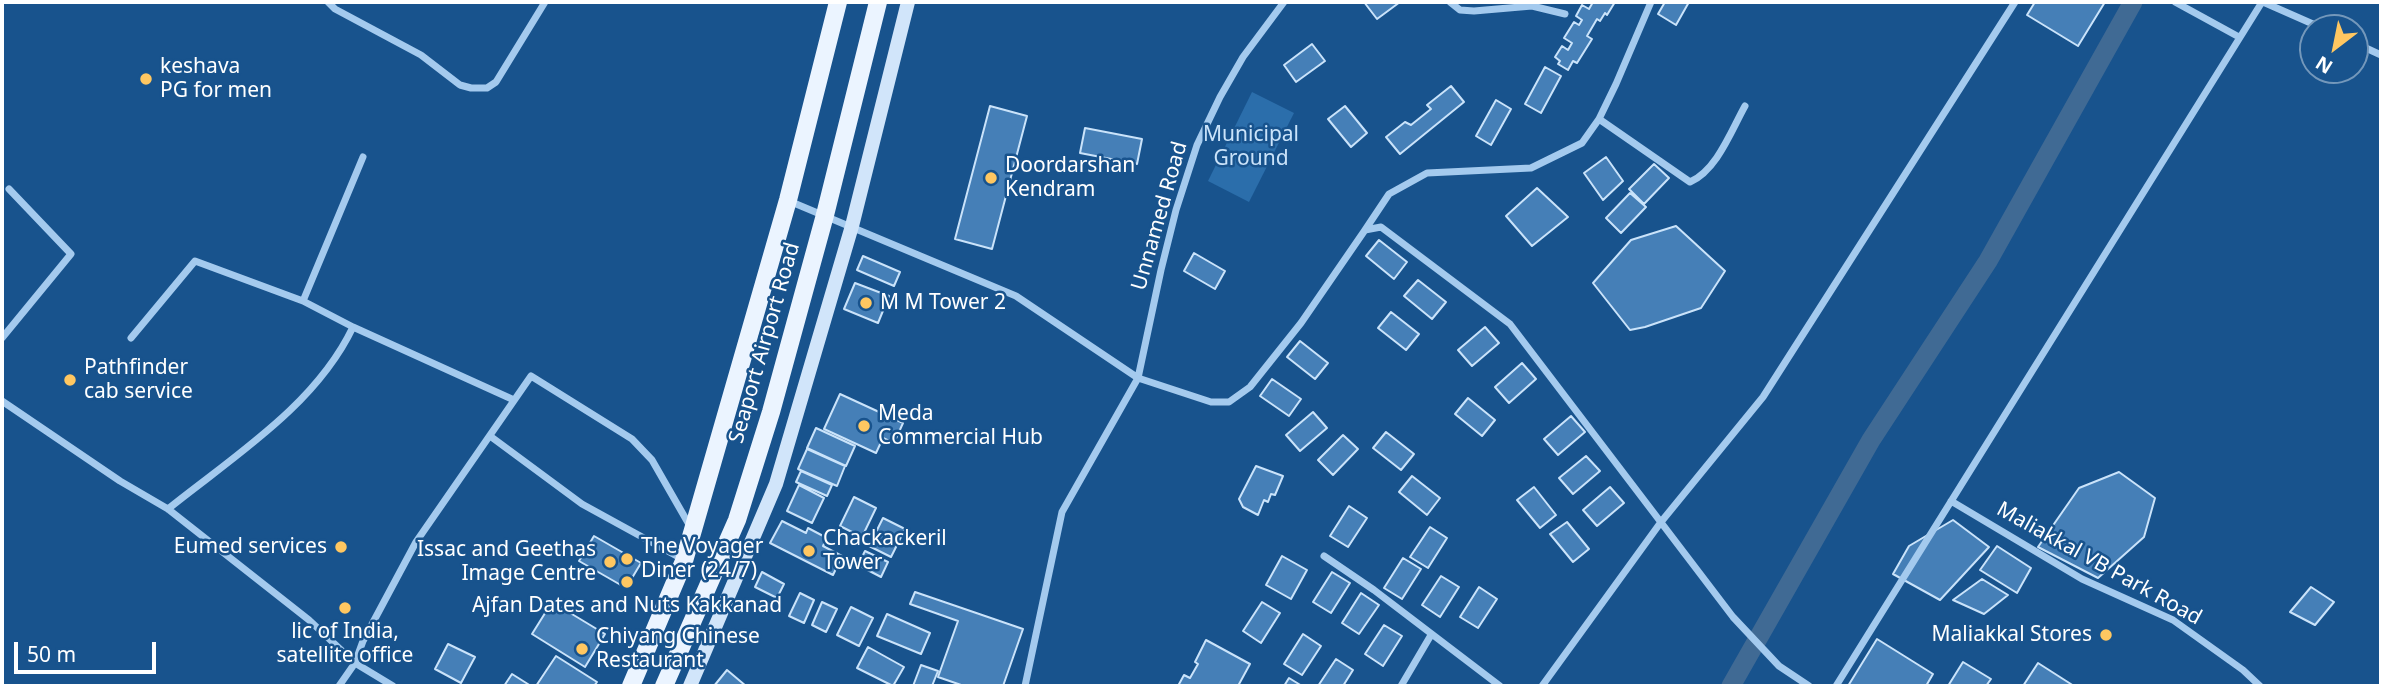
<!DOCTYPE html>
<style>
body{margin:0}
#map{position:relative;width:2383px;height:688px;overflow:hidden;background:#18538d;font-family:"Noto Sans",sans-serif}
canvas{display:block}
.frame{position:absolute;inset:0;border:4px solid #fff;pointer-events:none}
.north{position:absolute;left:2299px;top:14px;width:70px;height:70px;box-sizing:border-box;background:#18538d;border:2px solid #7498bb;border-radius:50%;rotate:212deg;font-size:19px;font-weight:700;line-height:28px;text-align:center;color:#fff}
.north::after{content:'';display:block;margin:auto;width:24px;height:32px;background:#ffc761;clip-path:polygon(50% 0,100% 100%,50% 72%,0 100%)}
.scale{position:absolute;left:14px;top:642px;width:142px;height:32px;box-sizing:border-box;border:4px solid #fff;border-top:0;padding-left:9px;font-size:21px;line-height:24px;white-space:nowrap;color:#fff;-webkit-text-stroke:5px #18538d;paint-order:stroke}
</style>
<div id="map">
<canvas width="2383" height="688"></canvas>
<div class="frame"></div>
<div class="north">N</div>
<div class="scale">50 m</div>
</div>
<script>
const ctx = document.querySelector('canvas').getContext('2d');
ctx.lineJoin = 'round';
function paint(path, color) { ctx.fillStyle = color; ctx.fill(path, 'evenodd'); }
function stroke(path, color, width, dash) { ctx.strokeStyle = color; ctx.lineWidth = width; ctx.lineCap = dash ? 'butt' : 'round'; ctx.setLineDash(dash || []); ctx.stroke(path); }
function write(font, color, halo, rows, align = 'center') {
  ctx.font = font + ' "Noto Sans",sans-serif'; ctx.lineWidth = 5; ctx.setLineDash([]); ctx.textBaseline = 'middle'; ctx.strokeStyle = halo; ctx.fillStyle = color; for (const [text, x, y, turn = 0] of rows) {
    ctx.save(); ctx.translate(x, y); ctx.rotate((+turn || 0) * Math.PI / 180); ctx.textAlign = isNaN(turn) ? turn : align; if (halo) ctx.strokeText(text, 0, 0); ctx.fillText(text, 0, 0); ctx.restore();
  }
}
const green = new Path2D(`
 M1252,92L1294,113L1249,202L1208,181Z`);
const canal = new Path2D(`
 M1731,686L1871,440L1988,261L2133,2`);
const building = new Path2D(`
 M1364,2H1400L1377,19Z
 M1593,2H1615L1607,15L1605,13L1600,21L1597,19L1587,36L1592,39L1577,63L1573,61L1568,70L1558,64L1560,61L1555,57L1562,46L1568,50L1572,43L1564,38L1574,22L1579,25L1582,20L1576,16L1582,5L1589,9Z
 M1665,2H1689L1676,25L1658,14Z
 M2035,2H2105L2078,46L2027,15Z
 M1312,44L1325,61L1296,82L1284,65Z
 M1545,67L1561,76L1541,113L1525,104Z
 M1451,86L1464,102L1400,154L1386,137L1405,122L1411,125L1431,109L1427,105Z
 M1496,100L1511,109L1491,145L1476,136Z
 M990,106L1027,116L992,249L955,239Z
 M1345,106L1367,133L1351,147L1328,119Z
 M1085,128L1142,139L1137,164L1080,153Z
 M1606,157L1623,181L1603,200L1584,173Z
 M1654,164L1669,178L1644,204L1629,189Z
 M1537,188L1568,217L1532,246L1506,216Z
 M1630,193L1646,207L1621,233L1606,218Z
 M1676,226L1725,271L1701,308L1645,327L1630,330L1593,283L1631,240Z
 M1379,240L1407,262L1394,279L1366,256Z
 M1194,253L1225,271L1215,289L1184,271Z
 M863,256L900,272L894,286L857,270Z
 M1418,280L1446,302L1432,319L1404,296Z
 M855,283L889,296L878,323L844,309Z
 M1391,312L1419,334L1406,350L1378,328Z
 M1485,327L1499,343L1472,366L1458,350Z
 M1300,341L1328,363L1315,379L1287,357Z
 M1522,363L1536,379L1509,403L1495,387Z
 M1272,379L1301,399L1289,416L1260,396Z
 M840,394L903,423L894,443L883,438L876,453L824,429Z
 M1468,398L1495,420L1482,436L1455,414Z
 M1313,412L1327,428L1300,451L1286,435Z
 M1571,416L1585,432L1558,455L1544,439Z
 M816,428L855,446L846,466L807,448Z
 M1386,432L1414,454L1401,470L1373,448Z
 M1343,435L1358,449L1333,475L1318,460Z
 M807,449L845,466L837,486L798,469Z
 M1586,456L1600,471L1573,494L1559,478Z
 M1256,466L1283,476L1275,495L1271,494L1268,502L1264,500L1258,515L1243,507L1239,499Z
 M801,471L832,485L827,496L796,482Z
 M2119,472L2155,498L2144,537L2098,578L2038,547L2079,488Z
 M1412,476L1440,498L1427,515L1399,492Z
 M799,485L824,498L812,523L787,511Z
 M1534,487L1556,515L1540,528L1517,500Z
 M1610,487L1624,503L1597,526L1583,510Z
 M854,497L876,508L862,537L840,526Z
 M1349,506L1367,518L1348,547L1330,536Z
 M883,518L905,529L891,557L869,546Z
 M1953,520L1989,547L1940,600L1893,574L1909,546Z
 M782,521L806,533L808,528L827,538L823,546L842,556L833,575L770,543Z
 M1567,522L1589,549L1573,562L1550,534Z
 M1430,527L1447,538L1428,568L1410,557Z
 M594,536L641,563L626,588L579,561Z
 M1997,546L2031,568L2017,593L1980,570Z
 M865,551L888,562L881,577L858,565Z
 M1282,556L1307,570L1291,599L1266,585Z
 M1403,558L1421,569L1402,599L1384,588Z
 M762,572L784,584L777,598L755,587Z
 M1332,572L1350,583L1331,613L1313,602Z
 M1441,576L1459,587L1440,617L1422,605Z
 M1982,579L2008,595L1984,614L1953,600Z
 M1479,587L1497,599L1478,628L1460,617Z
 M2311,587L2334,602L2315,625L2290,612Z
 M915,592L1023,629L1003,686H964L938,677L958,621L910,604Z
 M800,593L814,600L804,623L789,616Z
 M1361,593L1379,605L1359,634L1342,623Z
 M552,602L605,634L585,667L532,634Z
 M822,602L837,609L826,632L812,625Z
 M1262,602L1280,613L1261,643L1243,631Z
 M851,607L873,618L859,646L837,635Z
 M887,614L930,633L921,654L877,636Z
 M1384,625L1402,636L1383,666L1365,654Z
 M1303,634L1321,646L1302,675L1284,664Z
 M1877,639L1933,674L1926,686H1848Z
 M1206,640L1250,664L1238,686H1178L1184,675L1190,678L1198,664L1195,662Z
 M448,644L475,657L461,683L435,669Z
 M868,647L904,667L893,686L857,668Z
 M556,656L597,682L594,686H536Z
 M1336,659L1353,670L1343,686H1318Z
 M1963,662L1991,679L1986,686H1948Z
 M2038,663L2074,686H2023Z
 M921,665L938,671L932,686H913Z
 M727,670L746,686H714Z
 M512,674L531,686H504Z
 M1289,678L1302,686H1284Z`);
const street = new Path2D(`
 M328,2L335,9L421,55L460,85L471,88H487L496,82L545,2
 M1450,2L1460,10L1474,11L1532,6L1565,14
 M2175,2L2239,37
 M2263,2L2322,28
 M2355,43L2381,55
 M1599,119L1690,182C1717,170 1731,131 1745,106
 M789,201L1016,296L1138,378L1211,402H1229L1250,387L1301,323L1365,230L1381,227L1510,324L1733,617L1779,666L1809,686
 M1365,230L1389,194L1427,173L1531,168L1582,143L1599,119L1616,84L1651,2
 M303,301L363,157
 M2,338L71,254L9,189
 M131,338L195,261L303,301L353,327L514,400
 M2,401L120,481L168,509L309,620L355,663L339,686
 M490,436L582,504L684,560
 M1951,501L2082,579L2173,620L2243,670L2260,686
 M168,509C234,456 316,405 353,327
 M1324,556L1374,590L1500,686
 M393,686L355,663L363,641L416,542L531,376L632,439L652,460L691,528
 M1025,686L1062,512L1138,378L1161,270L1176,210L1197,145L1220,97L1243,57L1284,2
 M1401,686L1431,635
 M1542,686L1661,522L1763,397L2015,2
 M1836,686L2262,2`);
const secondary = new Path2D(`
 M690,686L776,484L852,226L908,2`);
const primary = new Path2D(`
 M631,686L684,561L788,200L838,2
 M664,686L737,520L771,412L825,215L878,2`);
const markers = [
 [146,79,7,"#ffc761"],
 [991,178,7,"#ffc761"],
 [866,303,7,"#ffc761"],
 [70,380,7,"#ffc761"],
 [864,426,7,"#ffc761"],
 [341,547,7,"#ffc761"],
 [809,551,7,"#ffc761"],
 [627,559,7,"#ffc761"],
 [610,562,7,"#ffc761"],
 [627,582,7,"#ffc761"],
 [345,608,7,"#ffc761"],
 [2106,635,7,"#ffc761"],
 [582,649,7,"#ffc761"]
];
const poiNames = [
 ["keshava",160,67],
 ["PG for men",160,91],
 ["Doordarshan",1005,166],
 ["Kendram",1005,190],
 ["M M Tower 2",880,303],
 ["Pathfinder",84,368],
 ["cab service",84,392],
 ["Meda",878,414],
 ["Commercial Hub",878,438],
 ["Chackackeril",823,539],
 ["Tower",823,563],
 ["Eumed services",327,547,"right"],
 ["The Voyager",641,547],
 ["Diner (24/7)",641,571],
 ["Issac and Geethas",596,550,"right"],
 ["Image Centre",596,574,"right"],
 ["Ajfan Dates and Nuts Kakkanad",627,606,"center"],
 ["lic of India,",345,632,"center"],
 ["satellite office",345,656,"center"],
 ["Maliakkal Stores",2092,635,"right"],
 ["Chiyang Chinese",596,637],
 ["Restaurant",596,661]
];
const parkNames = [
 ["Municipal",1251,135],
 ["Ground",1251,159]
];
const streetNames = [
 ["Unnamed Road",1160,216,-74],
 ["Seaport Airport Road",765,343,-74],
 ["Maliakkal VB Park Road",2099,564,29]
];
paint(green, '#2b6eab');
stroke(canal, '#406a94', 19);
paint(building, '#457fb7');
stroke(building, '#cae3fa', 2);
stroke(street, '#a4caee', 7);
stroke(secondary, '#d1e5fa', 14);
stroke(primary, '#ebf4ff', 18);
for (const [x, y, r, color] of markers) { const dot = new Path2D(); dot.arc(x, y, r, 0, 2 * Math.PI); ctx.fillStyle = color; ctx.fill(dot); stroke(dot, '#18538d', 2.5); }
write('21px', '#fff', '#18538d', poiNames, 'left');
write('21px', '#cae3fa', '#18538d', parkNames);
write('21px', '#fff', '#18538d', streetNames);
</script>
